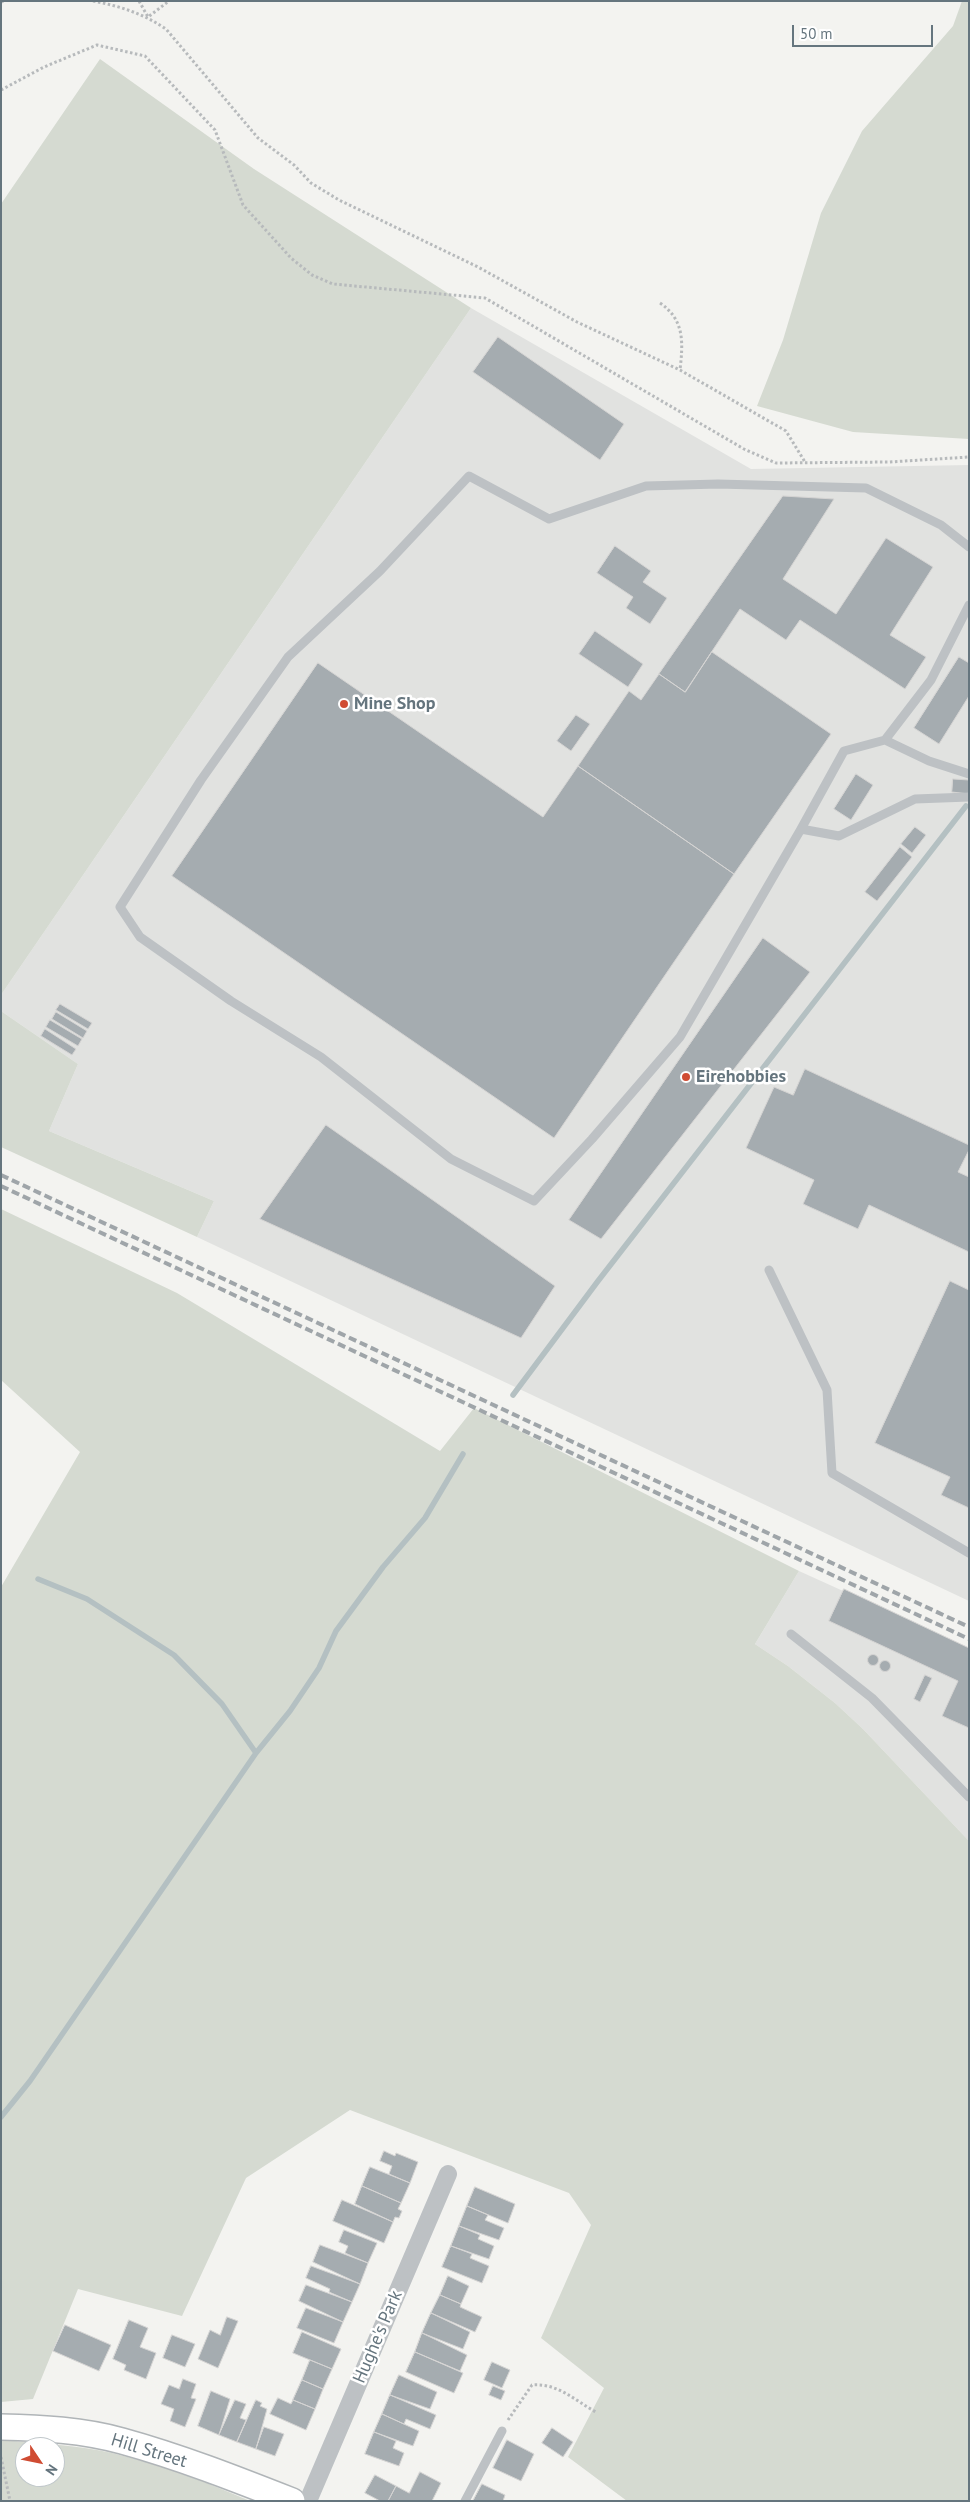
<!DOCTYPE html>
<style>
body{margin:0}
#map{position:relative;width:970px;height:2502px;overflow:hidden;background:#f3f3f0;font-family:"PT Sans",sans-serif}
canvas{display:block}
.frame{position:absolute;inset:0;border:2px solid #65757e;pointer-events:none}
.north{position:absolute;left:15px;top:2437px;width:50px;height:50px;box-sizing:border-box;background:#fff;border:1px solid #c1c8cb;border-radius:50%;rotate:124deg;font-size:14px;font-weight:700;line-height:20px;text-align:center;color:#65757e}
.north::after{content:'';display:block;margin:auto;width:18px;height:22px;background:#d04c33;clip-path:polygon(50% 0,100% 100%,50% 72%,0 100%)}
.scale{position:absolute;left:792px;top:25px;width:141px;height:22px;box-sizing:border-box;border:2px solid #65757e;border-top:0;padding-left:6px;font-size:15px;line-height:18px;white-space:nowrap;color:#65757e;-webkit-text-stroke:4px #fff;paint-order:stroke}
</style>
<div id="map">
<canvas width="970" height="2502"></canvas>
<div class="frame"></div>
<div class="north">N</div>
<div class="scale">50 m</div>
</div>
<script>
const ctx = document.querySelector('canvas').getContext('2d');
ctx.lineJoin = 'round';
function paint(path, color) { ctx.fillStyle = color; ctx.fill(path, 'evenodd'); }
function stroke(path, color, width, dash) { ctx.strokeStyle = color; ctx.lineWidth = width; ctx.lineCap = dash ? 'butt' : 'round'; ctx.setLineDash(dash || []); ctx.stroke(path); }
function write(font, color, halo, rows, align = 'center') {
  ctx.font = font + ' "PT Sans",sans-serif'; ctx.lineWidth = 5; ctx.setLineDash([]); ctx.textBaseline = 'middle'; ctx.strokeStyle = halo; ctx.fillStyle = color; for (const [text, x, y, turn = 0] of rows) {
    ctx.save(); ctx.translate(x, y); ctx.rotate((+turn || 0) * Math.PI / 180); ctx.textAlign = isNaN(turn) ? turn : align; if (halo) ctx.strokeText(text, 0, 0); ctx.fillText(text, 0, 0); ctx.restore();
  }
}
const built = new Path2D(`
 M471,308L751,469L969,465V1601L197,1237L214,1201L49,1131L78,1064L1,1011V995Z
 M799,1571L969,1648V1841L863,1729L835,1703L788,1666L755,1644Z`);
const green = new Path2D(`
 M962,1H969V439L853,432L757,406L783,340L821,213L862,131L953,26Z
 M100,59L254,169L471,308L1,995V204Z
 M1,1011L78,1064L49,1131L214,1201L197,1237L1,1147Z
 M1,1209L177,1293L440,1451L474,1408L799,1571L755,1644L788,1666L835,1703L863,1729L969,1841V2501H627L568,2457L604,2388L541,2338L591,2225L569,2193L350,2110L246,2178L182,2316L78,2289L33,2399L1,2402V1587L80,1452L1,1380Z
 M1,2440C38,2443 76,2445 112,2453C159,2464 206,2482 250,2501H1ZM25,2447H55V2477H25Z`);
const stream = new Path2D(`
 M513,1395L598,1281L966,806
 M38,1579L87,1599L174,1655L222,1704L256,1753
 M1,2117L30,2081L256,1753L290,1711L319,1668L336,1631L383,1567L425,1518L463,1454`);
const building = new Path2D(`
 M498,337L624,424L600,460L473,372Z
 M783,496L834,499L783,579L836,614L886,538L933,567L890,635L926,657L905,689L800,620L786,640L740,609L685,692L659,674Z
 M615,546L651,571L643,582L667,598L650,624L626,608L633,597L597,573Z
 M595,631L643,664L628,687L579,654Z
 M712,652L831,734L734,874L578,766L629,691L641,700L659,674L685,692Z
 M959,657L969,663V696L939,744L914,728Z
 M318,663L543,817L578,766L734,874L554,1138L172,876Z
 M576,715L590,724L571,751L557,741Z
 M856,774L873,785L851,820L834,809Z
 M953,779L969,780V794L952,792Z
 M915,827L926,835L912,853L901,844Z
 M900,847L912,857L877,901L865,892Z
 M763,938L810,972L601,1239L569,1220Z
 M60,1004L92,1023L88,1029L56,1010Z
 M56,1012L87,1031L83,1038L52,1019Z
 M50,1020L82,1039L78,1046L46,1027Z
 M45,1029L76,1049L72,1055L41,1036Z
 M805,1069L969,1145V1150L958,1172L969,1177V1252L869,1205L858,1229L803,1204L814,1180L746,1148L774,1087L793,1095Z
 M326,1125L555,1286L521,1338L260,1219Z
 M950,1281L969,1290V1508L941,1495L950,1477L875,1443Z
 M844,1589L969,1648V1728L942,1716L958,1681L829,1621Z
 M867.5 1660a5.5 5.5 0 1 1 11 0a5.5 5.5 0 1 1-11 0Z
 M879.5 1666a5.5 5.5 0 1 1 11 0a5.5 5.5 0 1 1-11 0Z
 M925,1675L932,1678L920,1702L914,1699Z
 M384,2151L395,2156L396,2153L418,2162L410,2183L389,2174L392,2166L380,2161Z
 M370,2167L410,2183L401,2203L362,2186Z
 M362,2186L401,2203L398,2209L402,2211L399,2218L395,2217L393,2222L355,2204Z
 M475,2187L515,2204L508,2223L467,2206Z
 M342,2200L393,2222L384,2243L333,2221Z
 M467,2206L488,2215L485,2220L504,2228L499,2240L459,2226Z
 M459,2226L480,2235L478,2239L494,2246L489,2259L451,2246Z
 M344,2230L377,2243L368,2263L345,2253L348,2246L339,2242Z
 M320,2245L368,2263L360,2284L313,2262Z
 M451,2246L472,2254L470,2258L489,2266L482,2283L442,2267Z
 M311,2266L360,2284L352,2302L329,2292L330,2289L306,2278Z
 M448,2276L469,2286L461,2304L440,2295Z
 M306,2285L352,2302L343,2322L299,2301Z
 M440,2295L461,2304L460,2307L482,2317L475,2332L431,2313Z
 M306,2308L343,2322L334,2343L297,2328Z
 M431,2313L470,2332L463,2349L422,2333Z
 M227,2317L238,2321L218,2368L198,2359L210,2330L220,2335Z
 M129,2320L148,2328L140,2347L156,2353L146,2379L124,2370L126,2365L113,2359Z
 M65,2325L111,2345L99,2371L53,2351Z
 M302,2332L341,2349L332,2369L293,2353Z
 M422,2333L467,2355L460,2371L415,2352Z
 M172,2335L195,2344L185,2367L163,2358Z
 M415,2352L463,2373L454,2393L406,2372Z
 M310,2360L332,2369L323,2389L302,2380Z
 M492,2362L510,2370L502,2388L484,2380Z
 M399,2375L437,2392L430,2409L390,2395Z
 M183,2379L196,2384L191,2398L196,2399L185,2427L170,2421L174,2409L161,2404L169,2385L179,2389Z
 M302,2380L323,2389L315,2409L293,2400Z
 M493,2386L505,2391L501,2400L489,2395Z
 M211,2391L230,2399L219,2435L198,2426Z
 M390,2395L436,2415L430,2429L406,2419L404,2424L382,2414Z
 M278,2398L291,2404L293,2400L315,2409L306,2430L270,2414Z
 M235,2400L246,2404L240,2418L246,2420L237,2442L219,2435Z
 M256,2400L262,2403L260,2406L267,2409L256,2449L237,2442Z
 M382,2414L419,2431L413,2446L374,2432Z
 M264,2427L284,2434L275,2456L256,2449Z
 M552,2428L573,2442L563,2457L542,2443Z
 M374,2432L396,2441L393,2448L404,2453L399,2466L365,2454Z
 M507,2440L534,2454L521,2481L493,2468Z
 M420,2472L441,2483L432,2501H388L396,2486L409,2493Z
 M375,2475L396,2486L388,2501H380L365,2493Z
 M482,2484L505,2495L503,2501H473Z`);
const path = new Path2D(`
 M93,1C120,6 144,14 166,29L258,138L294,165L311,183L339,200L478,267L577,322L680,370L786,431L805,462
 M139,1L148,17L169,1
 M1,2L5,1
 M1,90L44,67L97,45L145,56L215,130L243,205L291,258L312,275L333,284L485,298L744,449L776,463L889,462L969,457
 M660,303C685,320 683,343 680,370
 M508,2420L532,2385C558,2383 574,2400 596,2412
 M1,2457L10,2501`);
const service = new Path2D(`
 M885,740L931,680L969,605
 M969,774L929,761L885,740L844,751L801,829L839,836L915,799L969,797
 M801,829L680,1037L592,1139L534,1201L451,1159L321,1057L231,1001L140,937L120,907L201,780L288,657L380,571L469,476L549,519L646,486L718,484L866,488L941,525L969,547
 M769,1270L827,1390L832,1473L969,1553
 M791,1634L872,1698L969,1797
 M465,2501L502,2431`);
const minor = new Path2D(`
 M308,2501L448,2174`);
const secondary = new Path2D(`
 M1,2427C42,2428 83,2430 122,2441C180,2457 236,2479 292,2501`);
const rail = new Path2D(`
 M1,1175L969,1627
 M1,1186L969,1639`);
const markers = [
 [344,704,5,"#d04c33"],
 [686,1077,5,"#d04c33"]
];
const poiNames = [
 ["Mine Shop",354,704],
 ["Eirehobbies",696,1077]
];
const streetNames = [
 ["Hughe's Park",378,2337,-67],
 ["Hill Street",149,2451,17]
];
paint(built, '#e1e2e0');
paint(green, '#d5dad1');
stroke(stream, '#b4c0c2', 5.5);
paint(building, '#a5acb0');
stroke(building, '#d5d4d3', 1);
stroke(secondary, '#b0b5b8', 28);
stroke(path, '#b7babc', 3, [2.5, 2.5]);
stroke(service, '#bdc1c4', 9);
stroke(minor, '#bdc1c4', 18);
stroke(secondary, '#fff', 25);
stroke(rail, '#9fa5a9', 4, [8, 4]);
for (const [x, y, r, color] of markers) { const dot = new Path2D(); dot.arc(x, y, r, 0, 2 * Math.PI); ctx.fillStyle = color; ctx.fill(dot); stroke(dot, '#fff', 2); }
write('bold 18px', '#65757e', '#fff', poiNames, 'left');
write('18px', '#65757e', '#fff', streetNames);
</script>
